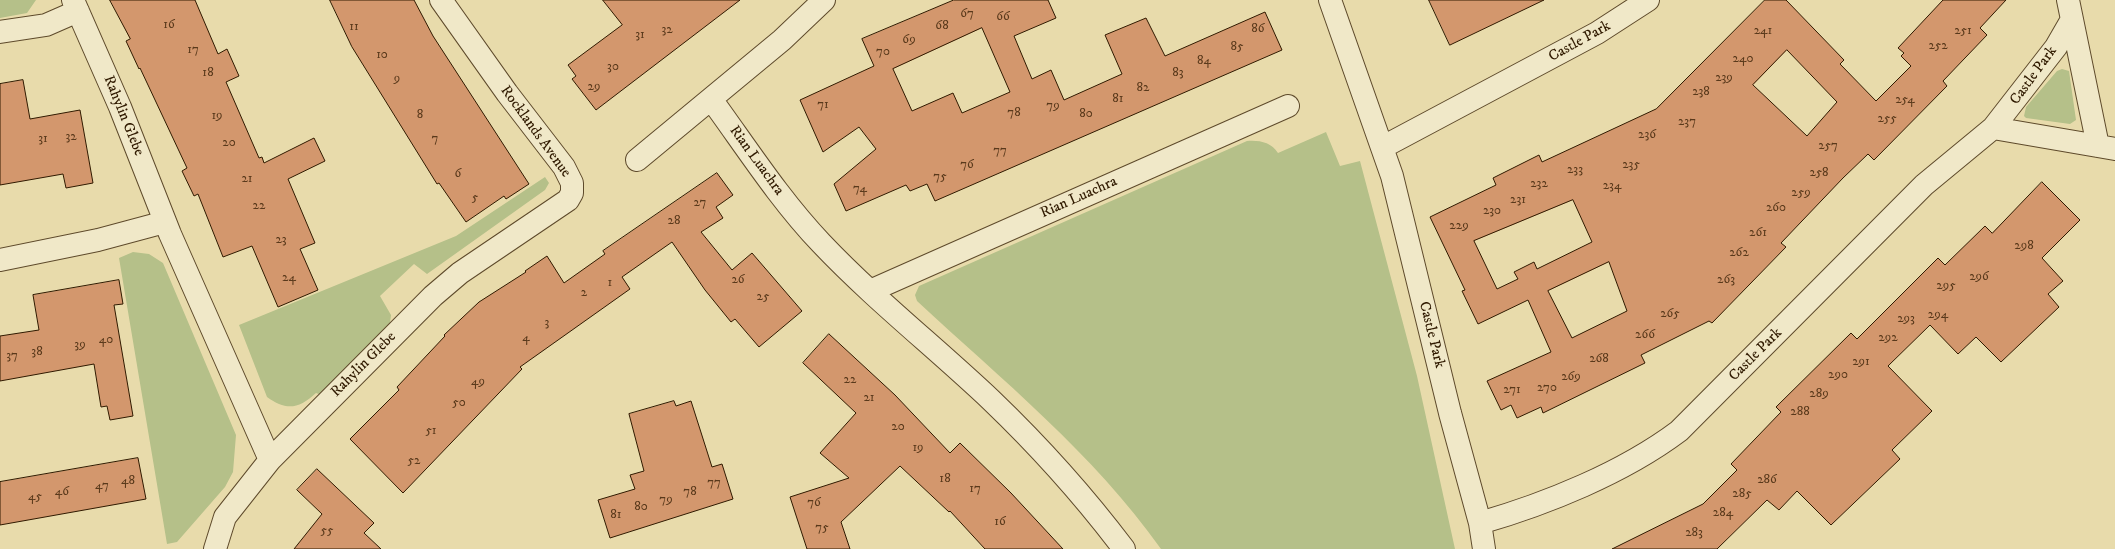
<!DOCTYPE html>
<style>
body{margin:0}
canvas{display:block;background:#e8dbab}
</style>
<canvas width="2115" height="549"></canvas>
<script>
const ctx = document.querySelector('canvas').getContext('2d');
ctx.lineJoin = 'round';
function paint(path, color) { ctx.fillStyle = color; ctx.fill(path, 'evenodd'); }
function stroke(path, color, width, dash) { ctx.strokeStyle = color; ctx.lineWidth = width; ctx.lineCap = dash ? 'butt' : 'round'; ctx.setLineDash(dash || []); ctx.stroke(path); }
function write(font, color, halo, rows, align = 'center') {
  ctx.font = font + ' "IM FELL DW Pica",serif'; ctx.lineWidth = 4; ctx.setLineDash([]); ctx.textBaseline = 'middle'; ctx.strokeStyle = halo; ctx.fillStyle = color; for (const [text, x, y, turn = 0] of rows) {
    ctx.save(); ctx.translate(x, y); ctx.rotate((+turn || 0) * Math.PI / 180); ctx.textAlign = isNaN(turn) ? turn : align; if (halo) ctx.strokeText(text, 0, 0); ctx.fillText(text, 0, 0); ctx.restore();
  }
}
const green = new Path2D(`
 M0,0H36L27,13L0,18Z
 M2062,69L2069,71L2076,120L2070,124L2026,118L2024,116L2026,107L2057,71Z
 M1326,132L1340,166L1360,161L1417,376L1455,549H1161C1093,453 1002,380 917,301L915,295L919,286L1247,141C1259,140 1271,142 1278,153Z
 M545,177L549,183L545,190L427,274L414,264L380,296L391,315L390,323L321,395L316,393C299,409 286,411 267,397L239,325L456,236Z
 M133,252L149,254L163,263L236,435L233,472L225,487L177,542L167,544L119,258Z`);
const building = new Path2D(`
 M110,0H195L218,54L227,49L239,76L226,82L259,158L262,157L264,163L314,138L325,161L288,179L315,243L300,249L318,290L278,307L252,246L223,257L198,194L194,196L182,171L187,168L140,68L139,69L126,41L130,39Z
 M330,0H414L433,36L529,184L506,199L504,196L466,222L439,183L437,184L352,47Z
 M603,0H740L596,110L572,79L576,76L568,65L622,25Z
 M954,0H1048L1056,18L1014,36L1032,79L1051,70L1064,100L1122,74L1105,35L1146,18L1165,56L1265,12L1282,50L935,201L927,184L910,191L906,185L846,211L834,184L876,149L859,127L823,152L800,100L874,66L862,39ZM982,28L1010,92L962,113L953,93L912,111L893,69Z
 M1429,0H1544L1450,45Z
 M1765,0H1786L1844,60L1840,64L1876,101L1911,66L1901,56L1904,53L1898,48L1943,0H2006L1980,28L1987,35L1943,81L1947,86L1874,160L1868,154L1843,178L1781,243L1786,247L1712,323L1709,321L1641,355L1645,363L1543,413L1541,407L1517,418L1511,405L1501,410L1487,381L1551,352L1528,300L1478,324L1462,291L1465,290L1430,217L1496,185L1493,178L1539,155L1542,162L1656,109ZM1787,50L1837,102L1807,136L1753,85ZM1573,200L1592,242L1537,269L1534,262L1514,272L1518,279L1497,289L1474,241ZM1609,262L1627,311L1572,338L1548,291Z
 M23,80L30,119L80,110L93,183L66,188L63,174L0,185V84Z
 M717,173L733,195L716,207L723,218L701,232L732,270L752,253L802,311L759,347L735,319L731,322L705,290L672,242L622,277L630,289L520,367L522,369L403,493L350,439L399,390L397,387L445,336L444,335L479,302L526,272L525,271L547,256L564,283L605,254L603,251Z
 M2042,182L2080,220L2042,258L2063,281L2048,294L2059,307L2001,362L1976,337L1958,354L1930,325L1888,366L1932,411L1892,450L1900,459L1831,525L1797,491L1779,510L1767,500L1717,549H1612L1703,504L1737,470L1731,464L1781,412L1776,407L1851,333L1857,339L1938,258L1945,265L1985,226L1992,233Z
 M119,280L123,304L114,305L133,416L110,420L107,406L101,407L94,364L0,381V336L39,330L33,295Z
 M829,334L895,395L950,453L960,443L1011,493L1063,549H985L950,511L949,512L900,466L841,522L850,549H807L790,497L849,478L820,453L856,413L803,363Z
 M674,401L676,406L691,401L712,467L722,464L733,499L610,538L598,500L635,489L630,475L644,471L629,414Z
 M138,458L146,499L0,525V482Z
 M317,469L374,523L364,533L381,549H294L322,514L297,490Z`);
const street = new Path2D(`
 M73,0L120,107L170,234L270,460
 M1330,0L1392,176L1450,413L1480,523L1484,549
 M2068,0L2098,146
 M0,32L46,25L78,11
 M711,99C746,147 780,200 821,243C874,299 935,347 991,400C1039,446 1084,496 1124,549
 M1993,128L2056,47L2071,21
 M1383,147L1597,33L1648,0
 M637,160L782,40L824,0
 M0,260L98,240L165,222
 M870,291L1288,106
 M1480,523C1546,504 1623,473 1679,431L1924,185L1993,128L2115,149
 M215,549L225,517L270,460L433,296L460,273L568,200L572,193V183L564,167L507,93L441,0`);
const numberNames = [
 ["67",967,14],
 ["66",1003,17],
 ["16",169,25],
 ["68",942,26],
 ["11",354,27],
 ["86",1258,29],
 ["32",667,30],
 ["241",1763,31],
 ["251",1963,31],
 ["31",640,35],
 ["69",909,40],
 ["252",1938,46],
 ["85",1237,47],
 ["17",193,50],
 ["70",883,52],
 ["10",382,55],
 ["240",1743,59],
 ["84",1204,61],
 ["30",613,67],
 ["18",208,73],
 ["83",1178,73],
 ["239",1724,78],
 ["9",397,79],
 ["29",594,87],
 ["82",1143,88],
 ["238",1701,92],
 ["81",1118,99],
 ["254",1905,100],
 ["71",823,105],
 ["79",1053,106],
 ["78",1014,113],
 ["80",1086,114],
 ["8",420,115],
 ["19",217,116],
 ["255",1887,119],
 ["237",1687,122],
 ["236",1647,135],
 ["32",71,137],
 ["31",43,139],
 ["7",435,139],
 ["20",229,143],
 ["257",1828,146],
 ["77",1000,151],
 ["76",967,165],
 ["235",1631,165],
 ["233",1575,170],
 ["258",1819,173],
 ["6",458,174],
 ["75",940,177],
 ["21",247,179],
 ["232",1539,184],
 ["234",1612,186],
 ["74",860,189],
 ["259",1801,193],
 ["5",475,198],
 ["231",1518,200],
 ["27",700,203],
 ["22",259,206],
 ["260",1776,208],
 ["230",1492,211],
 ["28",674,221],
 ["229",1459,226],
 ["261",1758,233],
 ["23",281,240],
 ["298",2024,246],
 ["262",1739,253],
 ["296",1979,277],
 ["24",289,278],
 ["26",738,280],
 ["263",1726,280],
 ["1",610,283],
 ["295",1946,286],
 ["2",584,293],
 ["25",763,297],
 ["265",1670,314],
 ["294",1938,315],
 ["293",1906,319],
 ["3",547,323],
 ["266",1645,335],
 ["4",526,338],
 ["292",1888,338],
 ["40",106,340],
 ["39",80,345],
 ["38",37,352],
 ["37",12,356],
 ["268",1599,359],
 ["291",1861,362],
 ["290",1838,375],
 ["269",1571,377],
 ["22",850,380],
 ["49",478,382],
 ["270",1547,388],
 ["271",1512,390],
 ["289",1819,394],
 ["21",869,398],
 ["50",459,403],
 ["288",1800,412],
 ["20",898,427],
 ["51",431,431],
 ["19",918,448],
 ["52",414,461],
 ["18",945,479],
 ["286",1767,480],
 ["48",128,481],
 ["77",714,483],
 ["47",102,486],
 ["17",975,489],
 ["46",62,492],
 ["78",690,492],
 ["285",1742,494],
 ["45",35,497],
 ["79",666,500],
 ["76",814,503],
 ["80",641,507],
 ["284",1723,513],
 ["81",616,515],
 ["16",1000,522],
 ["75",822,528],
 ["55",327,531],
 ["283",1694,533]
];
const streetNames = [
 ["Castle Park",1580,42,-29],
 ["Castle Park",2034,76,-54],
 ["Rahylin Glebe",123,116,68],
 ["Rocklands Avenue",535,132,54],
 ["Rian Luachra",756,161,54],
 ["Rian Luachra",1079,198,-24],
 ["Castle Park",1431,335,76],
 ["Castle Park",1756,355,-45],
 ["Rahylin Glebe",364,365,-45]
];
paint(green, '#b5c089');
paint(building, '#d3976d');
stroke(building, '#301a00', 1);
stroke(street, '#5e4a2b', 24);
stroke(street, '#f0e8c8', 22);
write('13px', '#59391b', null, numberNames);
write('15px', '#301a00', '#f0e8c8', streetNames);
</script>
